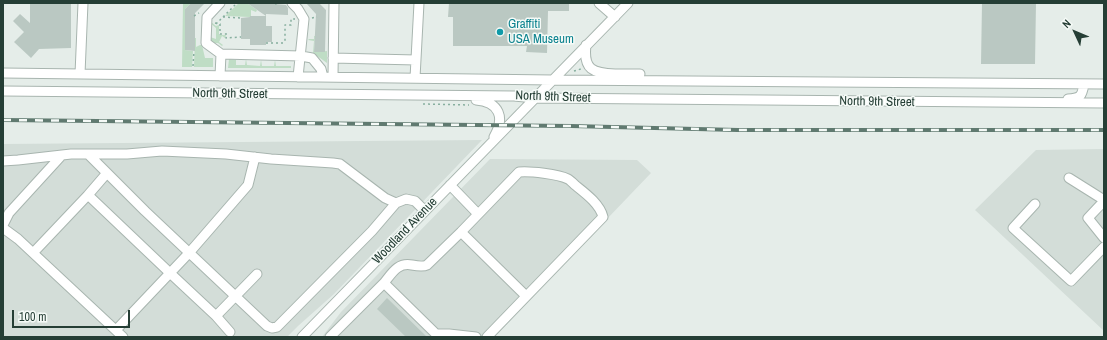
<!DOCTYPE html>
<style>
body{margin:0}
#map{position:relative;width:1107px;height:340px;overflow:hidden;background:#e5ede9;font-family:"Archivo Narrow",sans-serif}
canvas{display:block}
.frame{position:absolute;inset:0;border:4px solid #253e35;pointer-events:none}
.north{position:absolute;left:1055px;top:12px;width:40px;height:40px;-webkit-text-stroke:3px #f5faf7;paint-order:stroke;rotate:314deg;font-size:11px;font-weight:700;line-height:16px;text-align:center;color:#253e35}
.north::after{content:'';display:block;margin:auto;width:14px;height:18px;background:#253e35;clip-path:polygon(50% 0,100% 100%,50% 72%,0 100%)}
.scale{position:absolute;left:12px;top:310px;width:118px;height:18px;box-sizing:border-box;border:2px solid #253e35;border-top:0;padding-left:5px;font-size:12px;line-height:14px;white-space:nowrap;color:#253e35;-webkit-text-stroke:3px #f5faf7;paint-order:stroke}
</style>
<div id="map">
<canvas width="1107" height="340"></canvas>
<div class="frame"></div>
<div class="north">N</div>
<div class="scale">100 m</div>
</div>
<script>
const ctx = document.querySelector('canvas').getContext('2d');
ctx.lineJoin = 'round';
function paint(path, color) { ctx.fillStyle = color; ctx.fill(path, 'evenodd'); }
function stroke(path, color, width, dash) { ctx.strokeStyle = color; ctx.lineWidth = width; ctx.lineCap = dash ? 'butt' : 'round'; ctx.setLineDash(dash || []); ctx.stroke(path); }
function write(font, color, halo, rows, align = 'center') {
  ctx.font = font + ' "Archivo Narrow",sans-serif'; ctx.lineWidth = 3; ctx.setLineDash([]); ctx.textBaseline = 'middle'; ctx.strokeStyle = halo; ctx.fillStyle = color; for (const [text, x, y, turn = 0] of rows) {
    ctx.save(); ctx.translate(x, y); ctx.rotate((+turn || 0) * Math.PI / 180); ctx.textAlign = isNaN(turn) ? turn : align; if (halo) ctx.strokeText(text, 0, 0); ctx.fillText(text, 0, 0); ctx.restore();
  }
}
const built = new Path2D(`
 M482,140L334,294L298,326L287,337H3V144Z
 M1104,149V331L975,210L1036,150Z
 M490,159L637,160L651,173L494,337H322L341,312Z`);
const green = new Path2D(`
 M183,3H191L185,9V50L193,51L192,67H182Z
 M239,3H247L257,10L256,12L251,10V16H250V17L225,16Z
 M210,21L216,26L219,25V35H226L225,38L222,36L219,42L223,45L222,46L218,43H211L210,37L216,39V28L210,23Z
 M314,36H315L314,52L327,51V63L313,53L314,41L308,40L309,39H314Z
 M195,38H196V47L200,45H202L205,58H213V67H194Z
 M229,59L236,60V65H245L246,59L247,65L260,66L261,60L262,66H274L275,60L276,66H291V68H228Z`);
const building = new Path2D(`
 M33,3H71V48L39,49L31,58L14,42L24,32L13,21L20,14L30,23V4H33Z
 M191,3H205L195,13V51L185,50V9Z
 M247,3H265L286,5L288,8V15L266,14V26H272V42H266V45H250V39H241V18L250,17V16H266Z
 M306,3H319L326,10L325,52H314L316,14Z
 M449,3H569V11H548L547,53L526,52L527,46H453V17H448Z
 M982,3H1036L1035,64H981Z
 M387,298L427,337H406L377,309Z`);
const path = new Path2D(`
 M275,3L277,5
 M194,16L199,13
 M223,17L241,18
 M312,18L317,17
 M215,23L220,24V34H227L226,38L241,37
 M216,24L237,3
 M266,43H283L285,41V25H291V19H295
 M193,66L194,51
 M574,71L581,69
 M423,104L469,105`);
const minor = new Path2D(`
 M220,3L207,17L206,43L221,54
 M292,3L298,9L304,19L298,77
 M599,3L615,17
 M586,45C583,70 593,73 615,74C624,74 632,74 640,74
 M333,58L416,60
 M3,73L553,80L1104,84
 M80,74L83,3
 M220,76L221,54L301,56L312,58L321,69L323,77
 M333,77L334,3
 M415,78L419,3
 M3,91L514,96L535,98L1104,103
 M1068,99C1081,98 1082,96 1084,84
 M476,100C500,102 505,118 494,137
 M3,161L18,160L71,154H127L162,151L226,154L271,159L333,163L340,164L385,198L396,203L372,231L277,327L272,328L267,326L145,211L88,154
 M1069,178L1104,200
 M450,185L478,214
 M88,195L107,173
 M1104,201L1088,218L1104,238
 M396,203L406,199L415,201L425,211
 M1035,204L1013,228L1071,281L1104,247
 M3,225L9,213L62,155
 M3,228L18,239L123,337
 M461,232L526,296
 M33,253L88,195L170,273L216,316
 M384,283C392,273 398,262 412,265C417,266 423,267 427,265L461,232L519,172C530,171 558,174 568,179C570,180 573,183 575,185C585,193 600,204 603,217L487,337
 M116,330L189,253L248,185L255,157
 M230,332L216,316L257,274
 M302,337L628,3
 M330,337L384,283L436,334H449L476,337`);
const rail = new Path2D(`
 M3,120L571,126L738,130H1104`);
const markers = [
 [500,32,4,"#0f9aa8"]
];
const cultureNames = [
 ["Graffiti",508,25],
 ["USA Museum",508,40]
];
const streetNames = [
 ["North 9th Street",230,94,1],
 ["North 9th Street",553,97,2],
 ["North 9th Street",877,102,1],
 ["Woodland Avenue",405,231,-46]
];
paint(built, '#d3ddd8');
paint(green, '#bfddc5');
paint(building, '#bac8c2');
stroke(minor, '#a8b5af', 11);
stroke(path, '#87af9f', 1.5, [2, 3]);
stroke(minor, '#fff', 9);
stroke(rail, '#607a70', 4);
stroke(rail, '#f5faf7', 2.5, [8]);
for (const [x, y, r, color] of markers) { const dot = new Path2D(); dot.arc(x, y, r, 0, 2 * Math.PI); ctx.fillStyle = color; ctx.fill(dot); stroke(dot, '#f5faf7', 1.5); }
write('13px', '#0d838f', '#f5faf7', cultureNames, 'left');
write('13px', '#253e35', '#f5faf7', streetNames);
</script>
